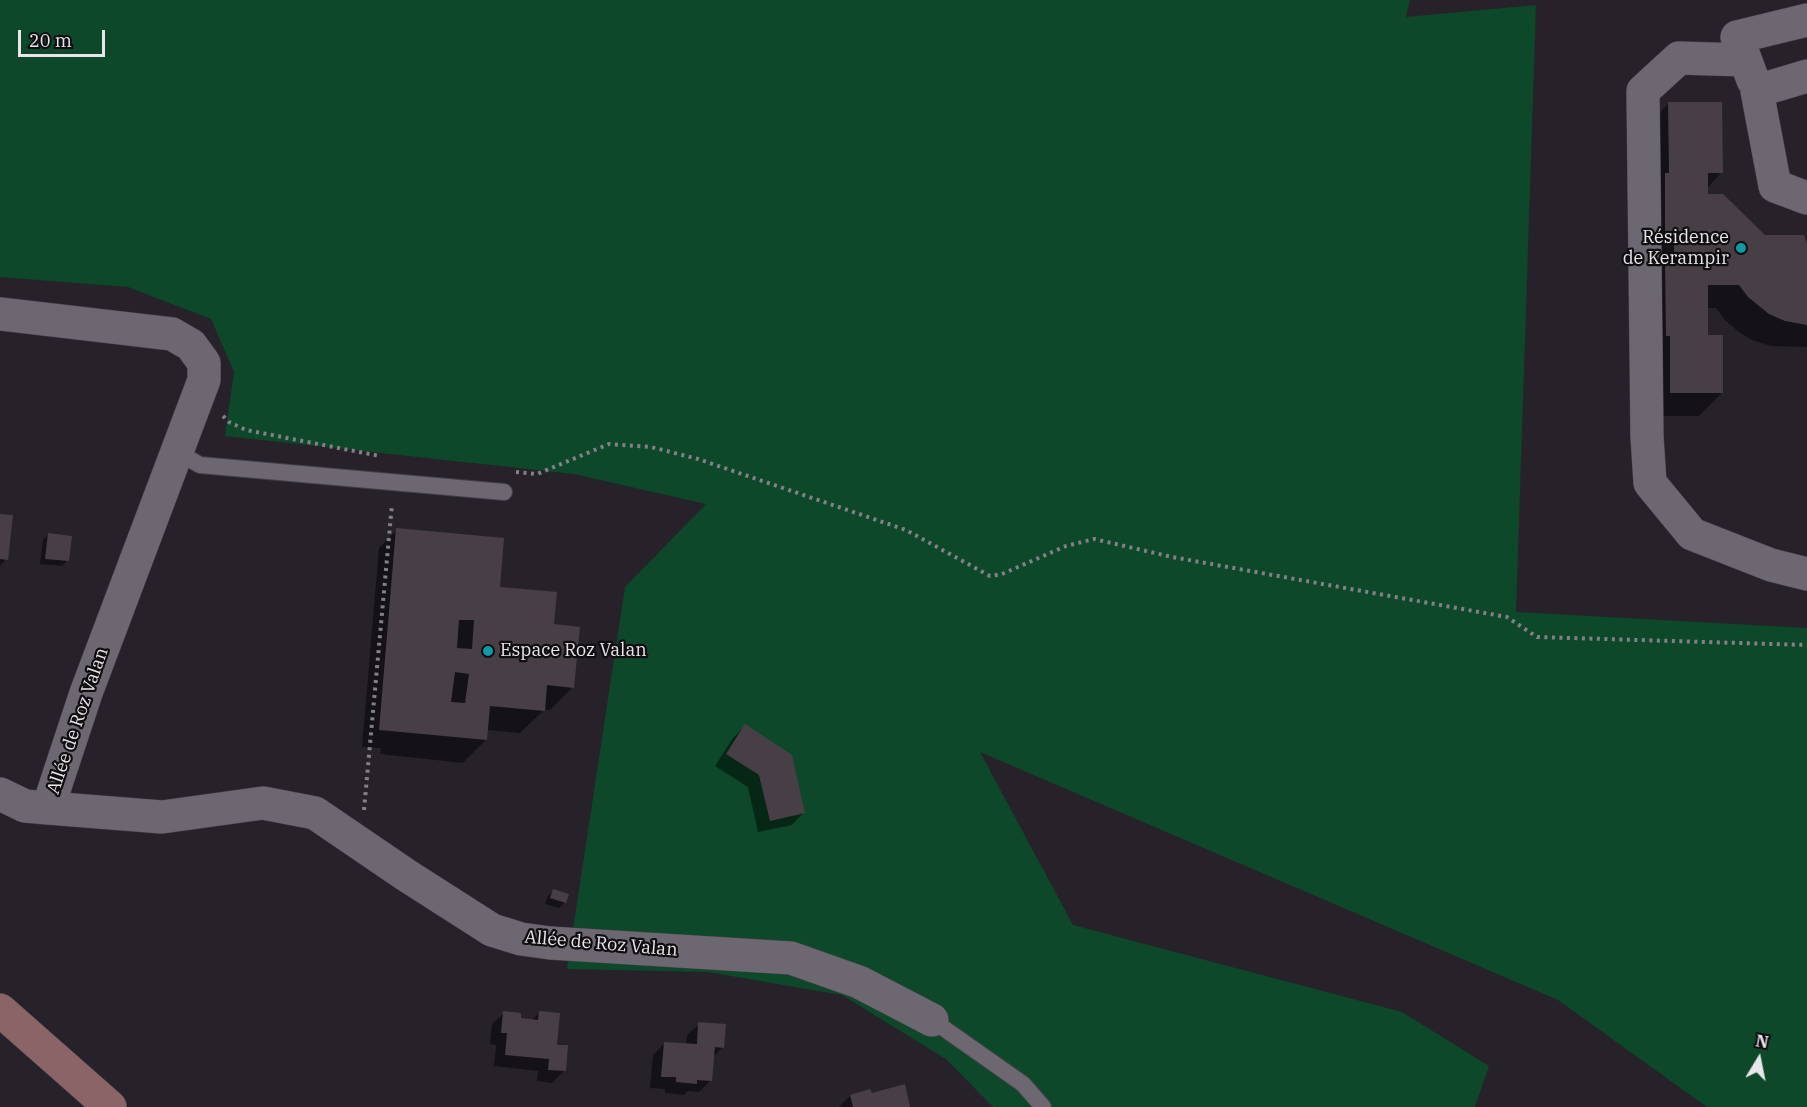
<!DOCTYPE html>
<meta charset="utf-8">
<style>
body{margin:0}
#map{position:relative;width:1807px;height:1107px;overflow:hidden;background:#27222a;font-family:"IBM Plex Serif",serif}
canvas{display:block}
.north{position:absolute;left:1729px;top:1029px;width:60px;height:60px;-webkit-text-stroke:4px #0f0d10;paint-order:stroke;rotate:10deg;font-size:16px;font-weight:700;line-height:24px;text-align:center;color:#e8e5eb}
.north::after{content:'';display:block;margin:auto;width:21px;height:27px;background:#e8e5eb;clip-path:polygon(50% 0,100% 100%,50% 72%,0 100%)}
.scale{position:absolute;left:18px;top:30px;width:87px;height:27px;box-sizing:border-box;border:3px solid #e8e5eb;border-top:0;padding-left:8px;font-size:18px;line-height:21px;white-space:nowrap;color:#e8e5eb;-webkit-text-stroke:4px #0f0d10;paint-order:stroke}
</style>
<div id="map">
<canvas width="1807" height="1107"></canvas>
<div class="north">N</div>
<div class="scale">20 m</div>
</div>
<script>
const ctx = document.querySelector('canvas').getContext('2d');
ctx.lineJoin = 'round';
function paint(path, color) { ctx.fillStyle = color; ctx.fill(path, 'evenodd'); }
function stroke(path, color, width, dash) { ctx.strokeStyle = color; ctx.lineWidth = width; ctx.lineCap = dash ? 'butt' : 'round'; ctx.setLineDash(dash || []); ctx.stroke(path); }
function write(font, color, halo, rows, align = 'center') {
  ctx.font = font + ' "IBM Plex Serif",serif'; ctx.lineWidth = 4.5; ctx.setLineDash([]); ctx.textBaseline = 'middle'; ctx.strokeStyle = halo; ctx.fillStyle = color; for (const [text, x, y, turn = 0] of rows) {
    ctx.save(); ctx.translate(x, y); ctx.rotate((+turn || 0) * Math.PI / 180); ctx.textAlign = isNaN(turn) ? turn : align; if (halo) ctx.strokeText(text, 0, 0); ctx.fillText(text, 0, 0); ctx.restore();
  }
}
const green = new Path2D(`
 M0,0H1410L1406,17L1536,5L1516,612L1807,628V1107H1707L1558,1000L980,752L1073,925L1402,1012L1489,1066L1475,1107H993L946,1059L842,995L708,972L567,969L625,587L706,504L574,474L225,436L234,372L211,319L128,287L0,277Z`);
const shadow = new Path2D(`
 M1669,103L1721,173L1707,188V196L1764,237L1807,246V347L1771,346L1752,340L1739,332L1725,320L1716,308H1706V337L1722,393L1699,416H1648L1652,266L1665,253H1643L1646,126Z
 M0,515L6,559L0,566Z
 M397,530L498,588L552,625L573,687L550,710H544L520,733L487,730L486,740L463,763L380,754L381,748L362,747L379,548Z
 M49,534L67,561L62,566L40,564L43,540Z
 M745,726L803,813L792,825L758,832L748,787L715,766L733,738Z
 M553,891L565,902L559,908L545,904L548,896Z
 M504,1013L519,1019L531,1021L539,1013L556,1046L564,1071L552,1083L537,1081L538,1071L494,1066L496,1045L490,1044L492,1024Z
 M699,1024L723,1047L713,1057L711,1080L699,1092L688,1091L684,1095L665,1093V1089L650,1088L653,1055L665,1043L686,1045L687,1035Z
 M871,1095L909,1107H839L850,1096Z`);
const building = new Path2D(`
 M1668,102H1722L1723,173H1708V194H1723L1765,235H1804L1807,244V325L1785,321L1769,314L1748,297L1739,285H1708V335H1723V393H1670V336H1666L1665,264H1687V252H1674V242H1687V231H1665V173H1669Z
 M0,514L13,515L8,560L0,559Z
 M396,528L504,538L500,587L557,592L554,624L580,627L574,688L547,685L545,711L490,706L487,740L379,730ZM459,620H474L472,649L457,648ZM455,672L469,674L465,703L451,702Z
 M48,533L72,536L69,561L45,559Z
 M745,724L792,755L805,813L770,821L759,775L726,754Z
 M553,889L569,894L566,903L550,898Z
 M503,1011L521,1013V1018L538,1020L539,1011L560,1013L557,1045H568L566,1071L548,1070L549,1059L505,1055L507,1033H501Z
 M698,1022L726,1024L724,1048L715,1047L712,1081L697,1080V1084L676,1082V1077H661L664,1042L697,1044Z
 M905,1084L910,1107H853L850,1095L870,1089L872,1093Z`);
const path = new Path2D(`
 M223,416L229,422L246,430L380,456
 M516,472L537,474L609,444L651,447L698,459L906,530L990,576L1002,574L1066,546L1094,539L1172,557L1507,617L1537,637L1807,645
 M364,810L392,504`);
const service = new Path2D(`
 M177,452L200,465L504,492
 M932,1020L1023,1084L1043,1107`);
const minor = new Path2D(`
 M1745,60L1679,58L1643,91L1647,437L1650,483L1692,534L1771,565L1807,574
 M1807,76L1757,91L1775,186L1807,198
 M1753,80L1737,37L1807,20
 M0,314L172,334L191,345L204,363V380L86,693L48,808L162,817L263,803L315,813L406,875L492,930L521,939L550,943L791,958L859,982L932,1020
 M0,794L25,806L48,808`);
const secondary = new Path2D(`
 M0,1010L110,1107`);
const markers = [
 [1741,248,6,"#0f9aa8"],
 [488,651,6,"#0f9aa8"]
];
const poiNames = [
 ["Résidence",1729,238],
 ["de Kerampir",1729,259],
 ["Espace Roz Valan",500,651,"left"]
];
const streetNames = [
 ["Allée de Roz Valan",78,721,-71],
 ["Allée de Roz Valan",601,944,5]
];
paint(green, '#0d482a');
paint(shadow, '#0007');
paint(building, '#483f46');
stroke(service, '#444047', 18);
stroke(minor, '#444047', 34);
stroke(secondary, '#444047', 34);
stroke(path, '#848087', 4, [3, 4.5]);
stroke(service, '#6c6770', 16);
stroke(minor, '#6c6770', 33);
stroke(secondary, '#8b6468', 33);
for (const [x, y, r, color] of markers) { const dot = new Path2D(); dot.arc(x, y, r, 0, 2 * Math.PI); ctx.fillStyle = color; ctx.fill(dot); stroke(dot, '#0f0d10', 2); }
write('18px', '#e8e5eb', '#0f0d10', poiNames, 'right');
write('18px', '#e8e5eb', '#0f0d10', streetNames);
</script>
